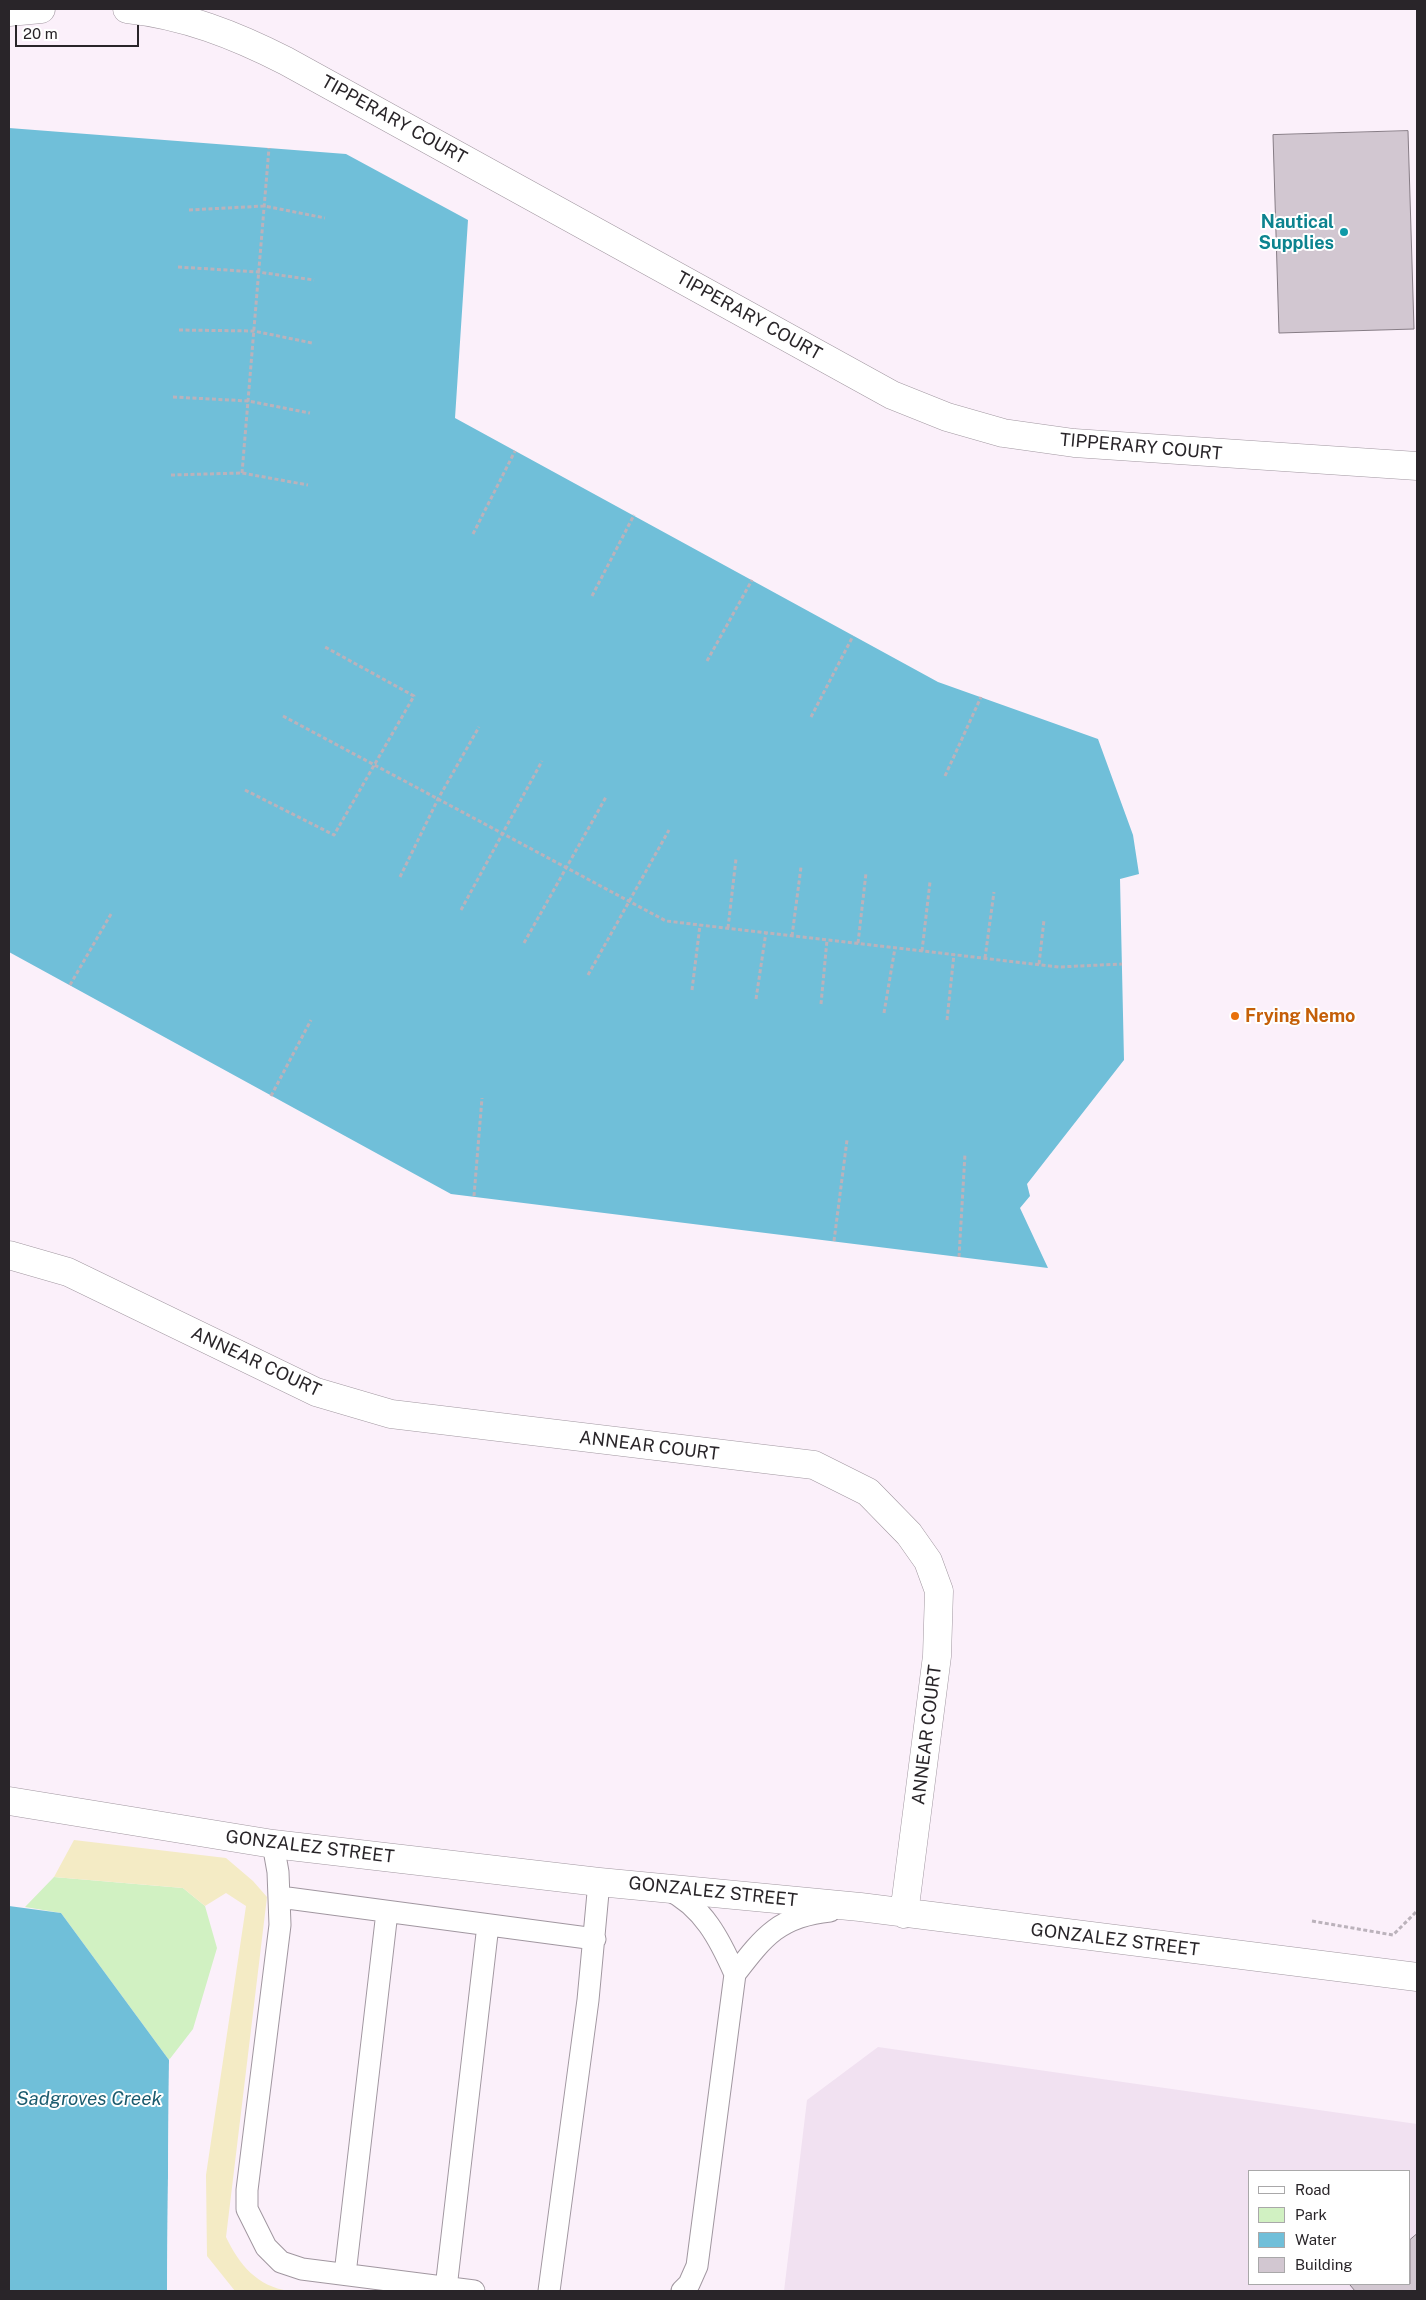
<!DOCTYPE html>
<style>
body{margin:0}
#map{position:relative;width:1426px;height:2300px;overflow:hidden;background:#fbf0fa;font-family:"Public Sans",sans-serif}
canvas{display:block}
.frame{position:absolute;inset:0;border:10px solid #292529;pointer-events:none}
.legend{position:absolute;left:1248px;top:2170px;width:162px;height:115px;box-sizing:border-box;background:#fff;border:1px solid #a9a8a9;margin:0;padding:6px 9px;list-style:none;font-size:15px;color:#292529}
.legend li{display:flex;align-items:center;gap:10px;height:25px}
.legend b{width:25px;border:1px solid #a9a8a9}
.scale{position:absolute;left:15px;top:25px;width:124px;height:22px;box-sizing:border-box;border:2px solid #292529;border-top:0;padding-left:6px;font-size:15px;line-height:18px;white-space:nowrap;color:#292529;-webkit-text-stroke:4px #fff;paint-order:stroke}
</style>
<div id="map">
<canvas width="1426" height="2300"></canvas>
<div class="frame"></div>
<ul class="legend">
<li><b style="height:6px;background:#fff"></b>Road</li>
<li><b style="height:14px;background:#d1f1c2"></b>Park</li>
<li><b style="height:14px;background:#70bfd9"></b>Water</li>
<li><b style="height:14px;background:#d2c7d1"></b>Building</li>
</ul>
<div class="scale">20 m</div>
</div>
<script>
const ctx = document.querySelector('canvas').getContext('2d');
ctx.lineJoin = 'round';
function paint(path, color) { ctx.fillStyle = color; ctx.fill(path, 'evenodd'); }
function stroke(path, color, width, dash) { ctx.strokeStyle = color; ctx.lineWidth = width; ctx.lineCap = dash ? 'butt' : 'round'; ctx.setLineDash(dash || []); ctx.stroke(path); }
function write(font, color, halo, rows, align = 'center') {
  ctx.font = font + ' "Public Sans",sans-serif'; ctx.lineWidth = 4; ctx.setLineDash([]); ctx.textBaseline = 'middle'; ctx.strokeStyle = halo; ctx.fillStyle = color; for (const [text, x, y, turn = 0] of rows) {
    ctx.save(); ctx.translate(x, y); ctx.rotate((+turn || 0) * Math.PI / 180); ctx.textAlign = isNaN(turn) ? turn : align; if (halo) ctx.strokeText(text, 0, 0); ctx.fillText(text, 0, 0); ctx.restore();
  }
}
const built = new Path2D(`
 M878,2047L1417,2124V2291H784L807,2100ZM1250,2171H1410V2284H1250Z`);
const green = new Path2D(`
 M54,1877L183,1888L205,1906L217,1948L193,2029L169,2060L61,1913L25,1907Z`);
const sand = new Path2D(`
 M74,1840L226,1858L253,1881L267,1897L226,2237C239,2264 257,2287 290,2291H235L207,2256L206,2175L246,1906L226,1893L205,1906L183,1888L54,1877Z`);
const water = new Path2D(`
 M9,128L346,154L468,220L455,418L938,682L1098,739L1133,835L1139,874L1120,879L1124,1060L1027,1184L1030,1196L1020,1208L1048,1268L451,1194L9,952Z
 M9,1906L61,1913L169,2060L167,2291H9Z`);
const pier = new Path2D(`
 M170,2058L169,2291H167L169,2060Z`);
const building = new Path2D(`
 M1408,131L1414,329L1279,333L1273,135Z
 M1417,2234V2291H1355L1350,2285L1352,2284H1410V2240Z`);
const path = new Path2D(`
 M189,210L264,206L325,218
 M178,267L258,272L314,280
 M179,330L254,331L312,343
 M173,397L248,401L310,413
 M242,473L269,148
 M171,475L242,473L308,485
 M473,534L515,451
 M592,596L634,515
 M707,661L752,580
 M283,716L666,921L1059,967L1122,964
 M811,717L853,636
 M945,776L981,697
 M245,790L334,835L414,696L325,647
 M400,877L438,799L479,727
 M461,910L542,761
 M728,928L736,859
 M792,936L801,867
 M524,943L606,797
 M858,943L866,873
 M922,951L930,882
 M985,958L994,892
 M1039,964L1044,920
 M588,975L669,830
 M70,985L111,914
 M692,990L700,925
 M756,999L766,932
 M821,1004L827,940
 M884,1013L895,948
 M947,1020L954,954
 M271,1096L311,1020
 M474,1196L482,1098
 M834,1241L847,1140
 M959,1257L965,1154
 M1312,1921L1393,1935L1417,1911`);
const lane = new Path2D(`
 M273,1844L278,1872L280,1925L247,2190V2209L266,2247L281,2262L302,2269L474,2291
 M667,1889C703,1906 720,1940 735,1974
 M280,1897L595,1939
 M345,2274L387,1912
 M446,2288L488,1925
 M549,2291L588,2000L599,1882
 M682,2291L689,2284L697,2266L735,1974C764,1936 780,1916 830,1911`);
const street = new Path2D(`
 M127,9C184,15 235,35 286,61L892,395L947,417L1003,433L1074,443L1417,466
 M9,12L41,9
 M9,1255L68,1272L316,1392L391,1414L814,1465L868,1492L909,1534L928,1561L939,1591L937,1656L904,1914
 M9,1801L273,1844L599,1882L860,1907L1417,1977`);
const markers = [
 [1344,232,5,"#0f9aa8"],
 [1235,1016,5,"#e8710a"]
];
const streetNames = [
 ["TIPPERARY COURT",394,120,29],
 ["TIPPERARY COURT",749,316,29],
 ["TIPPERARY COURT",1141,447,5],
 ["ANNEAR COURT",256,1362,25],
 ["ANNEAR COURT",649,1446,7],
 ["ANNEAR COURT",927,1735,-83],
 ["GONZALEZ STREET",310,1847,7],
 ["GONZALEZ STREET",713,1892,6],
 ["GONZALEZ STREET",1115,1940,7]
];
const cultureNames = [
 ["Nautical",1334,222],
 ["Supplies",1334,243]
];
const foodNames = [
 ["Frying Nemo",1245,1016]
];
const waterNames = [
 ["Sadgroves Creek",89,2099]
];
paint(built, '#f1e1f1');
paint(green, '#d1f1c2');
paint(sand, '#f4ebc5');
paint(water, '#70bfd9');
paint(pier, '#fbf0fa');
paint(building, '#d2c7d1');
stroke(building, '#867c85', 1);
stroke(lane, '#a197a0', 23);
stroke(street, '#a197a0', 29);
stroke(path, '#bbb2bb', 3, [4, 2.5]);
stroke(lane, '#fff', 21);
stroke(street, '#fff', 28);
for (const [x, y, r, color] of markers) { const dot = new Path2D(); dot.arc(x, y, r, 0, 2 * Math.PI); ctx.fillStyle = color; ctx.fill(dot); stroke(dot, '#fff', 2); }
write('18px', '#292529', '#fff', streetNames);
write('bold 18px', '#0d838f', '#fff', cultureNames, 'right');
write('bold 18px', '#c56008', '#fff', foodNames, 'left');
write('italic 19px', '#1c5c6f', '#fff', waterNames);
</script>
